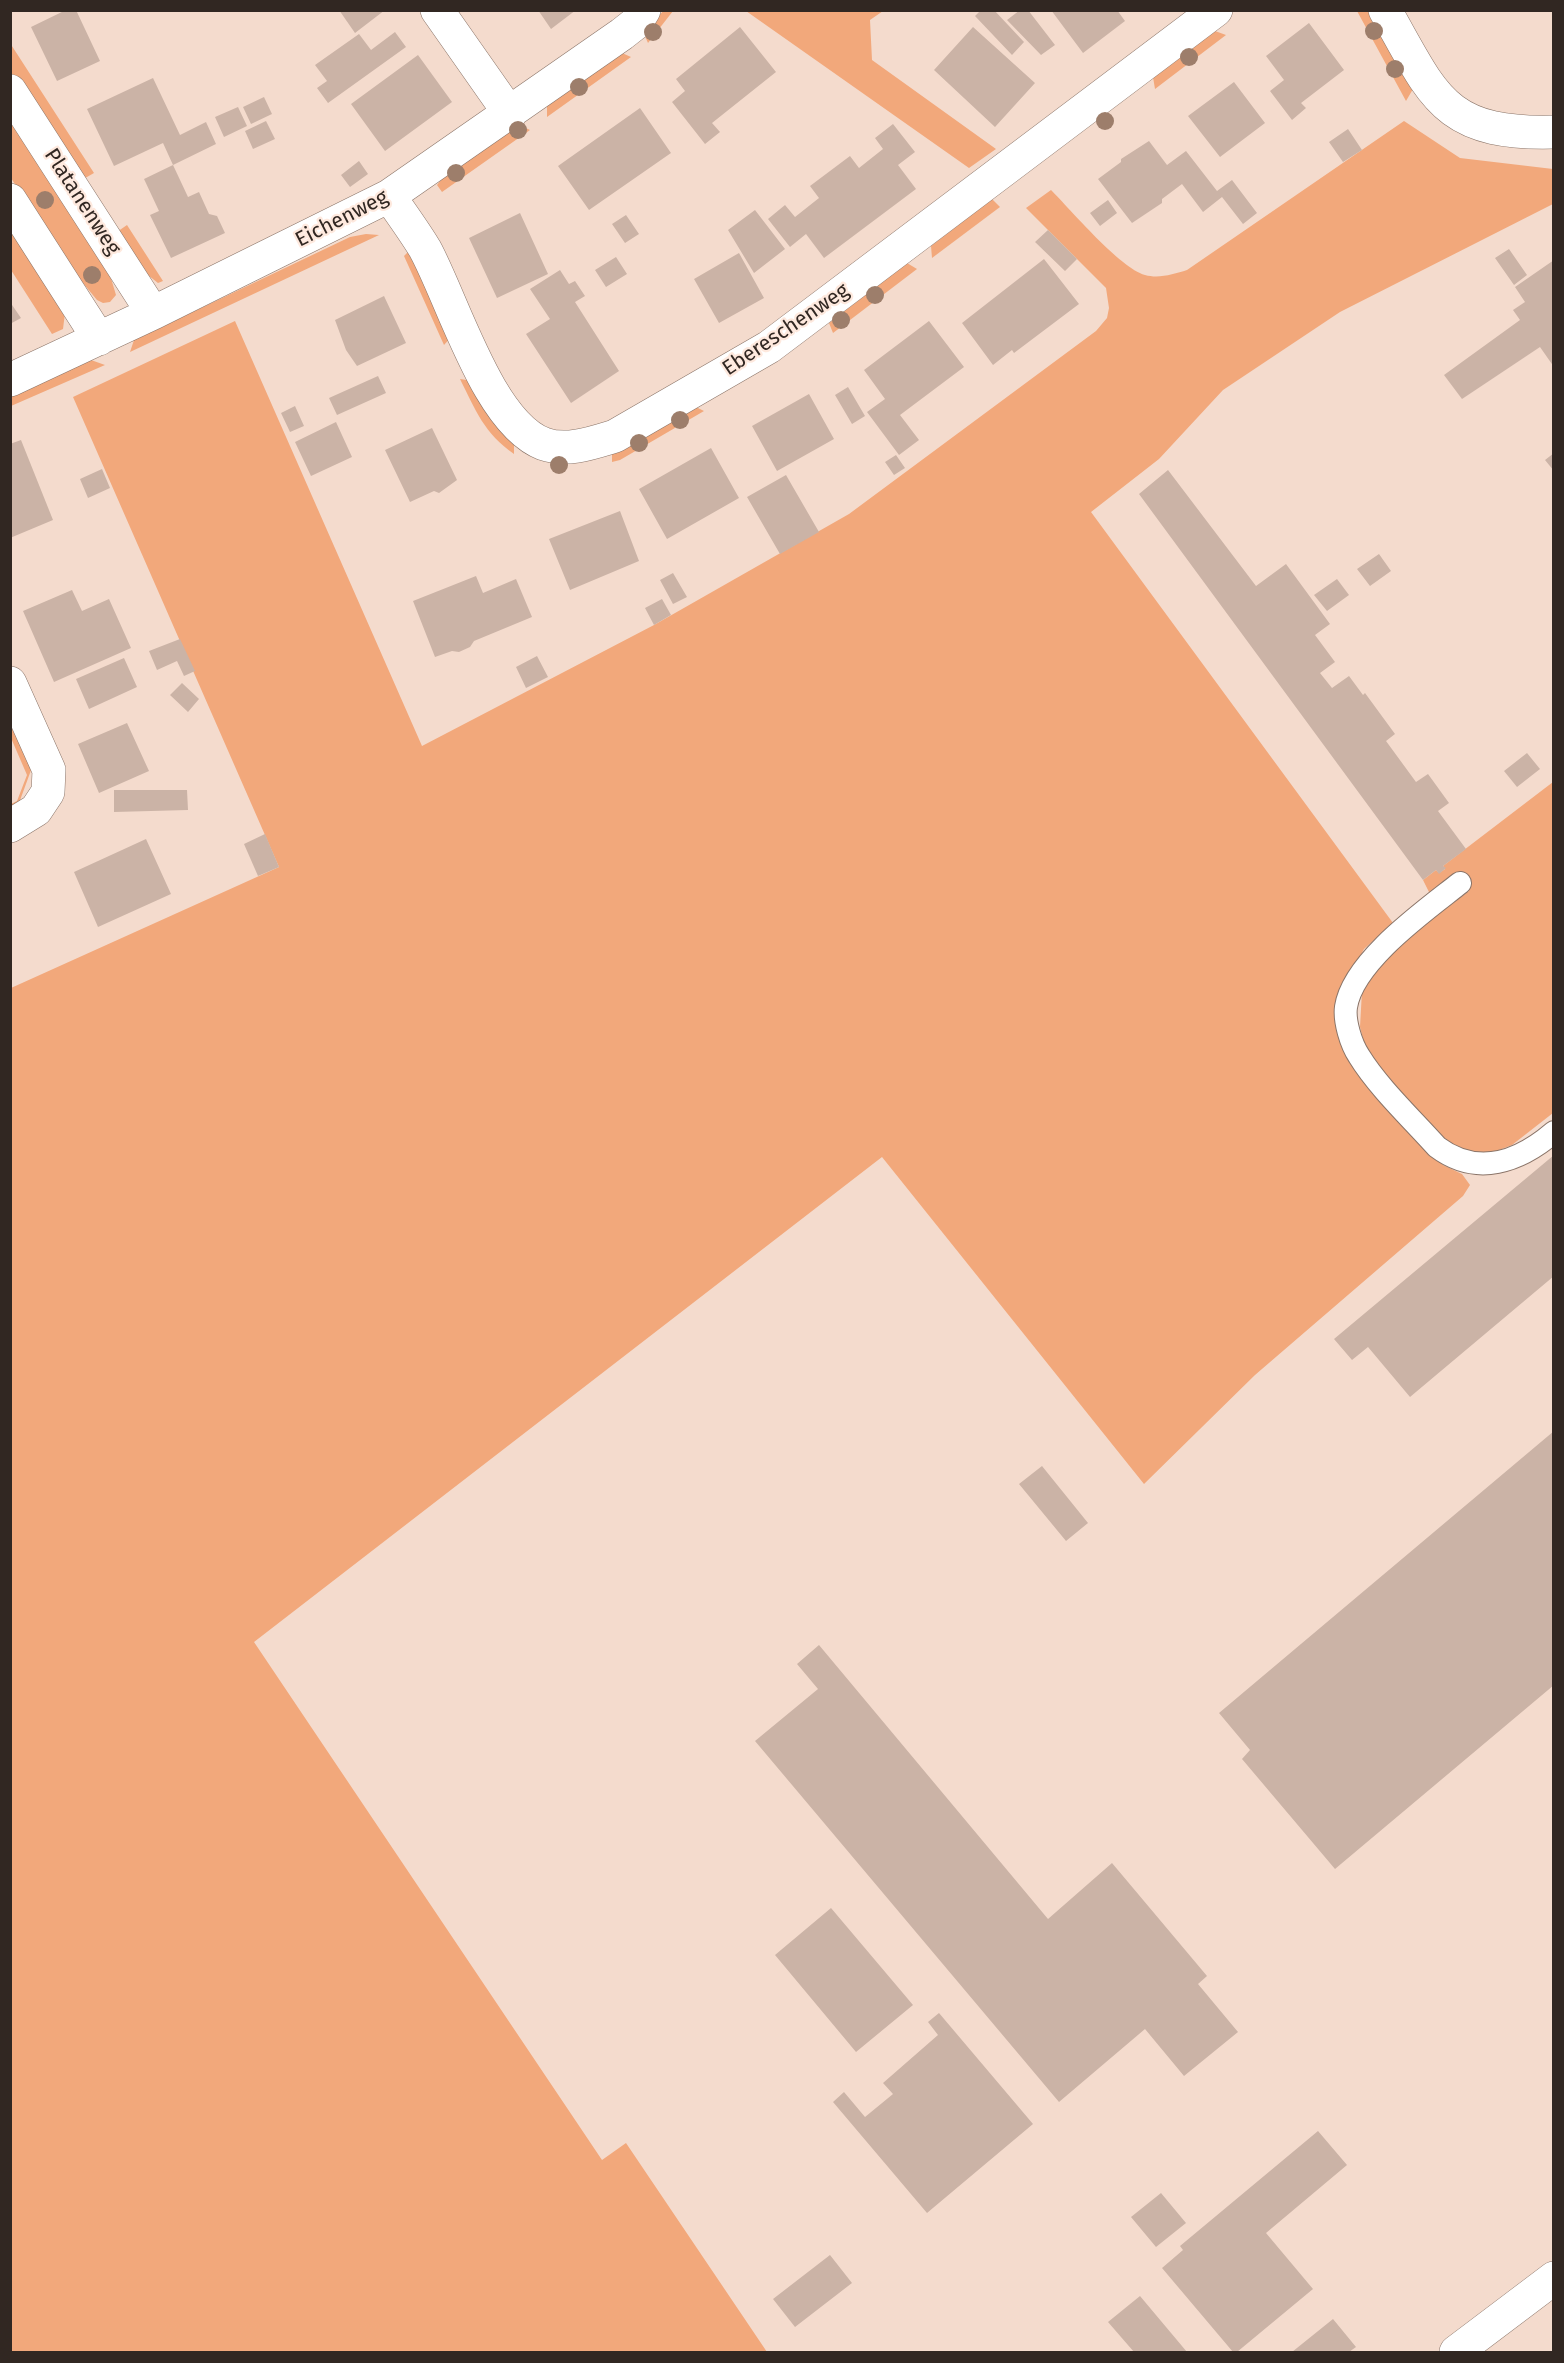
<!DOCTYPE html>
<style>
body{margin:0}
#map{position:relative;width:1564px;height:2363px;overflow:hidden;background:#f4dbcd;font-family:"Fira Sans",sans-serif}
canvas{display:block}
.frame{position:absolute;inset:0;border:12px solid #312722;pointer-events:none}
</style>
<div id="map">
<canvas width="1564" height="2363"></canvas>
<div class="frame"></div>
</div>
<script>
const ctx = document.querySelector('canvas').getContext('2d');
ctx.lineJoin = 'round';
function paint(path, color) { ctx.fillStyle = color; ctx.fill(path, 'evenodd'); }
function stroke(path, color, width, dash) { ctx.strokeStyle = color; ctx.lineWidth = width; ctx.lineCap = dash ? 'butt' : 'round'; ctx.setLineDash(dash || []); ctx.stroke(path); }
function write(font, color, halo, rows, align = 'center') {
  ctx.font = font + ' "Fira Sans",sans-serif'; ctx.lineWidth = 4.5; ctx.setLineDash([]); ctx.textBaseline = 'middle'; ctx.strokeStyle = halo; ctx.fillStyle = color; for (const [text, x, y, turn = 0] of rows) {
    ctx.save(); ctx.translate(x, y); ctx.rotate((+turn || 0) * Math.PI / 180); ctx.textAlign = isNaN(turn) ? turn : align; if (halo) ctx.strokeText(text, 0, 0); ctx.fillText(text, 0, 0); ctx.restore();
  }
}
const green = new Path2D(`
 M663,11H673L648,43L644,34Z
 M746,11H883L870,20L872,60L996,149L969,168Z
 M1357,11H1370L1413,89L1406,101Z
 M1215,31L1226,35L1155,89L1153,77Z
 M10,43L94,173L80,181L11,75Z
 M622,53L631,57L547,117V104Z
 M10,114L107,265L116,295L110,302L103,303L97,300L63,259L11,178Z
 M1404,121L1460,158L1553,169V204L1340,312L1223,390L1159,459L1091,512L1393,923L1364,949L1343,989L1374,1092L1443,1165L1462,1174L1470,1185L1463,1196L1255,1375L1144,1484L882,1157L254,1642L602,2160L626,2143L767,2352H11V988L279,867L73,397L235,321L422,746L654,625L849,514L1096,331L1107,318L1109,308L1106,288L1026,208L1051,190C1071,210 1120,268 1145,275C1159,279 1174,274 1187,270Z
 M518,124L530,130L442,192L437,185L446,173Z
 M992,199L1000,207L932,258L931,246Z
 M127,225L163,281L158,283L144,272L114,234Z
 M11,231L65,313L63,329L52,334L11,270Z
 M366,234L379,235L130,352L134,340L350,237Z
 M408,252L414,257L453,335L444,345L404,256Z
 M907,263L917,269L833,333L829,323Z
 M91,360L105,365L11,406L10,396Z
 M460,379L474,381L514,441V454C484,433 476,411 460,379Z
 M694,406L704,411L620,460L612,462V452Z
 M10,708L34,762L15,814L11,816V804L17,801L27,775L11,738Z
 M1553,782V1113L1512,1145L1494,1152H1473L1451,1146L1377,1067L1366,1051L1360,1027L1362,991L1375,972L1408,937L1469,891L1460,879L1430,894L1423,880L1436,870L1439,873L1445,869L1443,866Z`);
const building = new Path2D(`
 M66,10H76L100,61L57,81L31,27Z
 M339,10H385L355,33Z
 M538,10H576L551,29Z
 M981,10H994L1024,42L1012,55L975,16Z
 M1020,10H1028L1055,45L1041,55L1007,20Z
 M1051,10H1117L1125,21L1083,53Z
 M1309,23L1344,70L1301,103L1306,108L1292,120L1270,91L1284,80L1266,56Z
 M740,27L776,72L712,123L720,132L705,144L672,102L685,91L676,79Z
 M973,27L1035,83L995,127L934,70Z
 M395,32L406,47L328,103L317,88L327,81L315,65L359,34L371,50Z
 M418,55L452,102L385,151L351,104Z
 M153,78L180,135L206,122L216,144L173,165L163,143L114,166L87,109Z
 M1234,82L1265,123L1220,157L1188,116Z
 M264,97L272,114L251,124L243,107Z
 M238,107L247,126L224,137L215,117Z
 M640,108L671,153L589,210L558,166Z
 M266,121L275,139L253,149L245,131Z
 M893,124L915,152L898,165L916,189L824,258L806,234L790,247L768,219L785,205L795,217L819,198L810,186L850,156L859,168L883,149L875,138Z
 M1348,129L1362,150L1343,162L1329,142Z
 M1149,141L1167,165L1186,151L1217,191L1232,180L1257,213L1243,224L1222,197L1203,212L1182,184L1162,199V203L1132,223L1098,179L1121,162V159Z
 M359,161L368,174L350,187L341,175Z
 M173,165L188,197L199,192L209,214L217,216L225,233L171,258L150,215L159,211L144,179Z
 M1108,200L1117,213L1100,226L1090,213Z
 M755,210L785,249L754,273L728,230Z
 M520,213L548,274L497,298L469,238Z
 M626,215L639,234L625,243L612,224Z
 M1048,230L1077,259L1065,271L1035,242Z
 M1509,249L1527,275L1514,285L1495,258Z
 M739,253L764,298L719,323L694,279Z
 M616,257L627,274L606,287L595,270Z
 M1044,259L1079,304L1014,353L1012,350L993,365L962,323Z
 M1554,260V367L1540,347L1462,399L1444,375L1520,320L1513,310L1525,302L1515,287Z
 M560,270L569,284L575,281L585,296L575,302L619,371L571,403L526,334L550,319L530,289Z
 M384,296L406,343L357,366L346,350L335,320Z
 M10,302L21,318L10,324Z
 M929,321L964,367L900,415L919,440L899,455L867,412L885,399L864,370Z
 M378,376L386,393L337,415L329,398Z
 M848,387L865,416L852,424L835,395Z
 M809,394L834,439L777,471L752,426Z
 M295,406L304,426L290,432L281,413Z
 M336,422L352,457L311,476L295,442Z
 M432,428L457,480L439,493L434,491L410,502L385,450Z
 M21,440L53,520L10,538V444Z
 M711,448L739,498L667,539L639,489Z
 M1554,453V471L1545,460Z
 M896,455L905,468L894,475L885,462Z
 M102,469L110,488L88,498L80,479Z
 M1168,470L1256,586L1286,564L1330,624L1315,635L1335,662L1320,673L1332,688L1349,676L1363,695L1365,693L1395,734L1386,741L1416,782L1428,774L1449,803L1438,811L1466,849L1443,866L1446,868L1439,874L1436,870L1423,880L1139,494Z
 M786,475L819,532L780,554L747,497Z
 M620,511L639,561L570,590L549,539Z
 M1379,554L1391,571L1370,586L1357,569Z
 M673,573L687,597L673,604L660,580Z
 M476,576L483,593L516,579L532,617L474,641L470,647L459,652L452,651L435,657L413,601Z
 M1337,579L1349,595L1327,611L1314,595Z
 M72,590L82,611L109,599L131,648L54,682L23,611Z
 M662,599L671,615L654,625L645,608Z
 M180,639L195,671L184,676L177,661L157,670L149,651Z
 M537,656L548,677L526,688L516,667Z
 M124,658L137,687L89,709L76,679Z
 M182,683L199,699L188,712L170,695Z
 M127,723L149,771L99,793L78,744Z
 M1527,753L1540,769L1517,787L1504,771Z
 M114,790H187L188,810L114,812Z
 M265,834L279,867L258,876L244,844Z
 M146,839L171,894L98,927L74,872Z
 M1554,1155V1276L1410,1397L1368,1347L1352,1360L1334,1339Z
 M1554,1431V1685L1335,1869L1242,1759L1250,1750L1219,1713Z
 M1042,1466L1088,1523L1066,1541L1019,1484Z
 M819,1645L1048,1919L1112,1863L1207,1976L1198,1984L1238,2032L1184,2076L1145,2029L1059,2102L755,1741L818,1689L797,1664Z
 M831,1908L913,2005L856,2052L775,1955Z
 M939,2013L1033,2124L927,2213L833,2102L844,2092L865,2117L893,2094L883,2083L938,2035L928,2022Z
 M1318,2131L1347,2165L1266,2233L1313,2289L1237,2352H1233L1162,2268L1183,2250L1180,2246Z
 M1161,2193L1186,2223L1156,2247L1131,2217Z
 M830,2255L852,2283L795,2327L773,2299Z
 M1140,2296L1187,2352H1134L1108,2322Z
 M1333,2319L1356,2347L1349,2352H1292Z`);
const service = new Path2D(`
 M1460,883C1426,910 1353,961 1346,1007C1344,1021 1351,1044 1359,1056C1378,1087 1412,1119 1437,1147C1477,1177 1519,1162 1554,1132`);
const minor = new Path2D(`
 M437,10L510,114
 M1385,10C1434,96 1443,135 1554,132
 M10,91L153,313
 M389,196C401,213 414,231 425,249C453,300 488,423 544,444C567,452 592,443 615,436L769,347L1216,10
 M10,200L99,339
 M10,380L153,313L389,196L622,34L636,23L644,10
 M10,683L49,770L48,792L36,810L10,826
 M1456,2352L1554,2278`);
const trees = [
 [1374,31],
 [653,32],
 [1189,57],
 [1395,69],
 [579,87],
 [1105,121],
 [518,130],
 [456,173],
 [45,200],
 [92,275],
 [875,295],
 [841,320],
 [680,420],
 [639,443],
 [559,465]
];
const streetNames = [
 ["Platanenweg",82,202,57],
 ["Eichenweg",342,219,-27],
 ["Ebereschenweg",786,330,-34]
];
paint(green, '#f2a87b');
paint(building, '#cbb3a6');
stroke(service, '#8a7468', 24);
stroke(minor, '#8a7468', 34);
stroke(service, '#fff', 22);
stroke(minor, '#fff', 33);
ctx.fillStyle = '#9d7e6b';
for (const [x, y] of trees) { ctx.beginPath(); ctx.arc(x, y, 9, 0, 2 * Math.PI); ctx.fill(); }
write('21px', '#312722', '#fee9de', streetNames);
</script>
